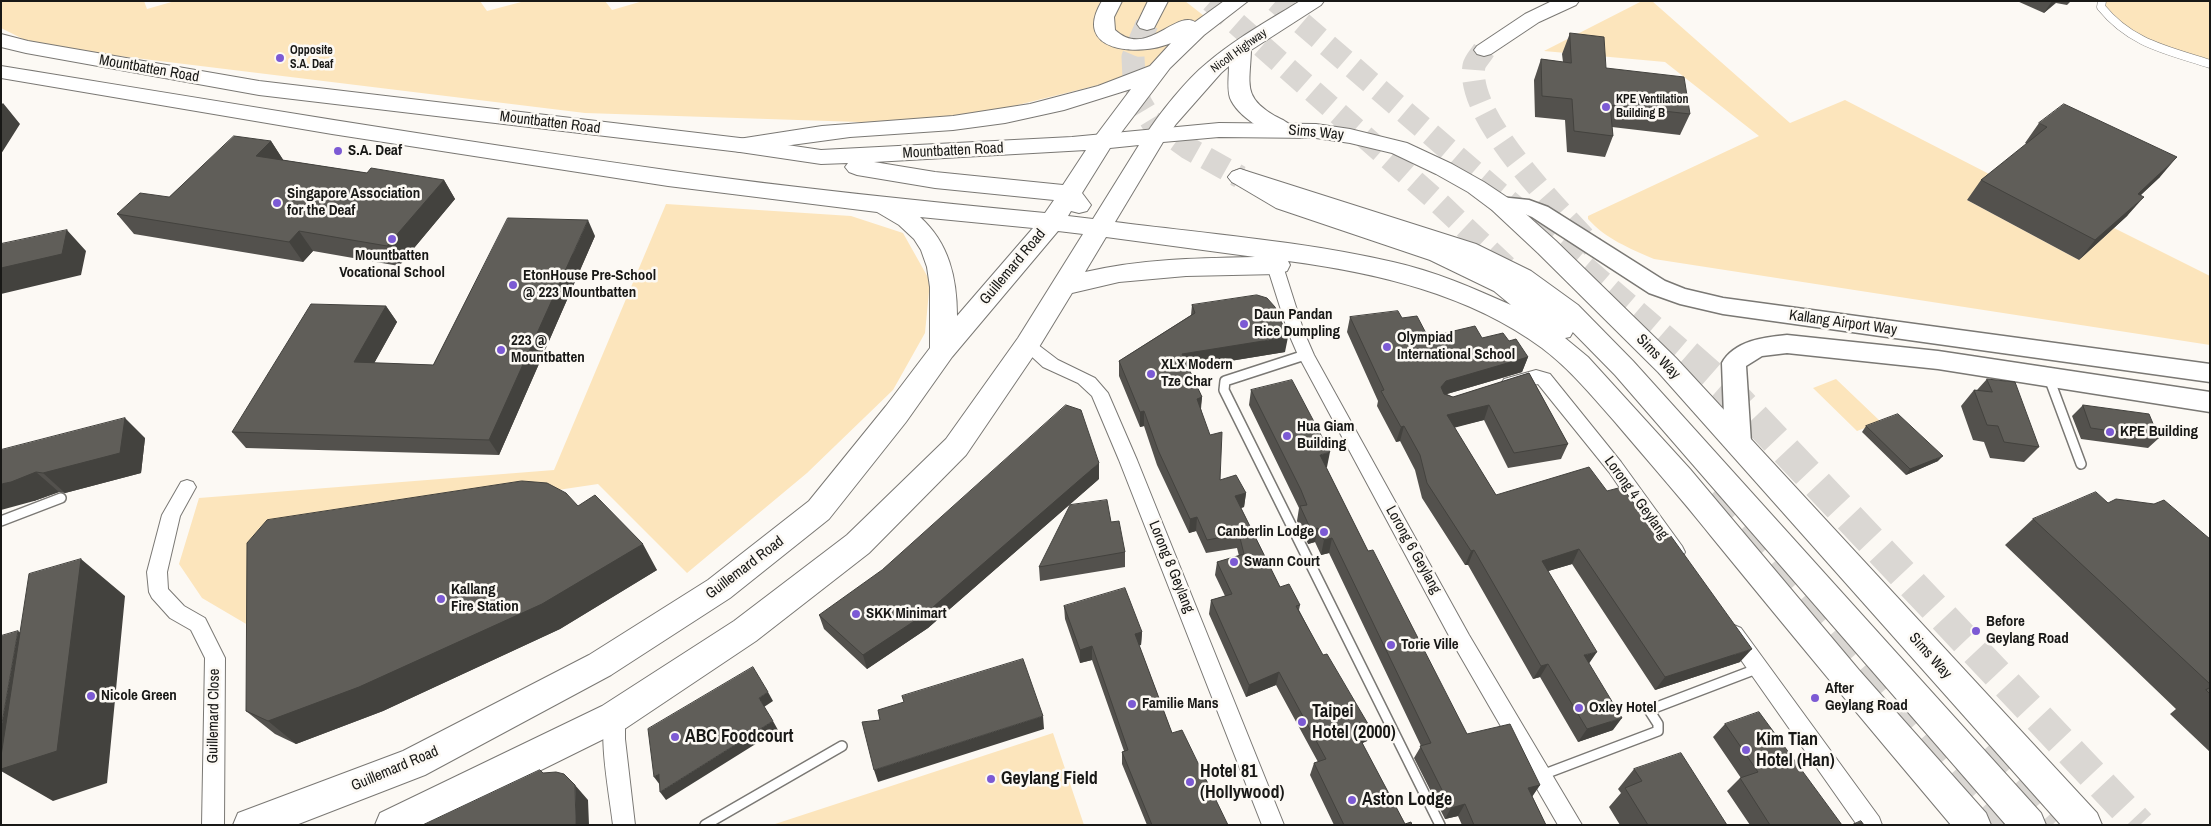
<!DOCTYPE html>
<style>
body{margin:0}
#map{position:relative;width:2211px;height:826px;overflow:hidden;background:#fcf9f4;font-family:"Archivo Narrow",sans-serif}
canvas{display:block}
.frame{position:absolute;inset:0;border:2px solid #181816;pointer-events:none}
</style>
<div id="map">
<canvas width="2211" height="826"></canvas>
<div class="frame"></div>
</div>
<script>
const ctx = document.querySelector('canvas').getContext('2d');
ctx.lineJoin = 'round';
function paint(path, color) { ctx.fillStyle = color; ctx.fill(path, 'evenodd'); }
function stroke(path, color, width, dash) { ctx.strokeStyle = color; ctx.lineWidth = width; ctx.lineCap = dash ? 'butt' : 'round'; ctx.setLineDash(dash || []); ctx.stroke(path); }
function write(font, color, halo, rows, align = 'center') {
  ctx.font = font + ' "Archivo Narrow",sans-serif'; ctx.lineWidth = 5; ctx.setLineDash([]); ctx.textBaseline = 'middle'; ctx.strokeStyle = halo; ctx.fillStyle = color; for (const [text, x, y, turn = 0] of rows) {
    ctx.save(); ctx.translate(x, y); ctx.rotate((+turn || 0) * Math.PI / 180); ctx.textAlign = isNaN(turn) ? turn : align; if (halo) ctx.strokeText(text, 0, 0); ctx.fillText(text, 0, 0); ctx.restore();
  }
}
const green = new Path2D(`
 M1,1H144L147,9L175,1H480L487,11L525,1H605L612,10L643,1H1185L1208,19L1155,71L953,121L859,122L585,113L37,46L1,28Z
 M1642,1H1652L1790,123L1845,100L1995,177L1967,200L2079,260L2114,228L2210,276V345L1654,259C1629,248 1606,239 1588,219V216L1759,136L1665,62L1544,51Z
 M2102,1H2210V63L2134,39L2112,22Z
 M666,204L851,216L903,233L930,281L925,333L893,390L807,473L687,573L598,484L255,535L253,628L202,598L179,564L199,498L554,470Z
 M1836,379L1881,422L1857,431L1813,388Z
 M1053,733L1084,825H772Z`);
const highwayTunnelFar1 = new Path2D(`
 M1211,1L1437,201L1517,277
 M1276,1L1688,356
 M1147,24L1133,57L1134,78L1140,102L1152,122L1188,148L1240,177
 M1484,50C1481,55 1475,61 1474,66C1465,117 1560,211 1593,247`);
const highwayTunnel = new Path2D(`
 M1687,355L1735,397L2140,825
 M1709,497L1772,560L2004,825
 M1984,750L2052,825`);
const laneFar1 = new Path2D(`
 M2102,1L2101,7C2131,44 2167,50 2210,64
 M1302,356L1306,355`);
const lane = new Path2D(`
 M1305,355L1225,381L1224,390L1440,825
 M2049,378L2081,464
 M1,521L61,498
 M1542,775L1658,731V724L1649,710L1759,668
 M705,825L842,746`);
const street = new Path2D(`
 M1275,260L1281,262L1283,266L1304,332L1314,355L1469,635L1582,825H1558L1455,647L1298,355L1288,332L1267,266L1269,262Z
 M1027,339L1033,341L1058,360L1095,378L1108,393L1137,460L1284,825H1262L1119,460L1092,396L1078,383L1043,367L1019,345L1021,341Z
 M1536,370L1550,374L1621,462L1682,546L1685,552L1682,558L1675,560L1668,558L1609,472L1538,384L1510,391L1504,389L1501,384L1504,379Z
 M187,480L193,482L196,487L180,516L167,572L168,589L184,606L205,618L225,658L224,825H202L205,658L191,630L170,618L152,598L149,592L147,572L162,515L181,482Z
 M1734,625L1741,628L1879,817L1882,825H1857L1727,640L1724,634L1727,628Z
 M614,707L621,710L625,717V739L635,825H613C610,798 597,732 607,710Z`);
const secondary = new Path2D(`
 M1500,197L1529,200L1548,207L1665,281L1685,289L1723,298L2210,364V382L1723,314L1680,304L1649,293L1532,217L1525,214L1492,209L1489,204L1492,199Z
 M1787,335L1938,351L2210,392V412L1938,369L1787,353L1762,356L1746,366L1751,443L1747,450L1738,453L1729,450L1725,443L1722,363C1734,341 1764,337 1787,335Z`);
const primary = new Path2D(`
 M1,34L28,41L259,81L740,138L821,150L1072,137L1219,123L1316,124L1350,129L1407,143L1452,164L1484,182L1508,198L1556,241L1676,358L2097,813L2102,825H2061L1658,372L1538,253L1492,210L1468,192L1436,174L1392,153L1350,143L1316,138L1219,137L1163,142L1115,222C1208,234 1302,241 1393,262C1434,271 1473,288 1511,305L1494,291L1430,260L1276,208L1232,182L1228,177L1232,172L1240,169L1248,172L1292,196L1448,248L1512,279L1570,323L1574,330L1570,337L1565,338L1588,357L1690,469L1859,670L1986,813L1991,825H1951C1870,729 1790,633 1711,536C1680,497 1647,460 1615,422C1592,396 1570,369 1542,348C1469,294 1377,273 1288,261L1290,265L1287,271L1278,274L1186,276L1119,282L1072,293L1036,352L966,455L869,553L756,641L626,728L430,825H375L380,813L602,706L734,621L847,535L946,439L1018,338L1083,234L1058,231L952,357L906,422L829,519L730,598L611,675L425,775L296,825H233L238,813L403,751L589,655L708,580L809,501L886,406L930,348V287L927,267L921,250L914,239L899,225L877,212L668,186L332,134L1,78V66C223,102 444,139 666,170C792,188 919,201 1045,213L1054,200L935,188L857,175L849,172L845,167L848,163L821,164L740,152L259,95L26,53L1,47ZM1139,145L1093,219L1068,216L1071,211L1079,213L1087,211L1091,205L1082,193L1110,148ZM1086,150L1063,185L935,172L874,162ZM920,217L1033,228L957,316C957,278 949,243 920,217ZM1106,237L1255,257C1197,258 1141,259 1085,272Z`);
const highway = new Path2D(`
 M1102,1H1122L1114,17L1115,30C1146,59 1175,10 1195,22L1224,1H1248L1204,35L1170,68L1111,146L1103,148L1095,146L1092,141L1131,89L1064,110L1005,123L953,130L850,137L740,152L732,150L729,145L732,140L822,126L953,116L1030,104L1098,86L1150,66L1171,43C1138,57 1071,52 1102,1Z
 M1148,1H1168L1154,28L1147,30L1140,28L1137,24Z
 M1300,1H1324L1321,5L1251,50C1250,84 1242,97 1275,116C1283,120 1290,123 1294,130L1291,135C1272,140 1237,116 1230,98C1227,88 1229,76 1229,66L1221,73L1176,124L1164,141L1156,143L1148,141L1145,136C1159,114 1187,79 1207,63C1235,39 1268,21 1300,1Z
 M1552,1H1579L1576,5L1539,22L1491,54L1484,56L1477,54L1474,50L1477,46L1525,14Z
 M1240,169L1476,244L1531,271L1578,305L1633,361L2041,813L2046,825H2006L1615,375L1560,319L1513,283L1458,256L1232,182L1228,177L1232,172Z`);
const wall = new Path2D(`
 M2017,1H2071L2067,5L2056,3L2044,13Z
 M1570,33L1606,68L1690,114L1680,135L1612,127L1613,136L1605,157L1567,152L1565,120L1535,117L1534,80L1541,59L1563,62L1562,54Z
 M2039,123L2160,177L2141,195L2127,216L2079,260L1967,200L1981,180L2027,144L2025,143Z
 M271,141L283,160L367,173L444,180L455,199L399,266L313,251L303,262L134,234L117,214L169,197Z
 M595,236L499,455L246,448L232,432L386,306L397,322L374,363L433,365Z
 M1192,305L1285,352L1188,368L1202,397L1201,409L1220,480L1246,493L1244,507L1241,508L1280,587L1300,605L1299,610L1367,741L1362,743L1405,824L1412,825H1334L1310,775L1314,763L1318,762L1276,685L1246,697L1209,614L1211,600L1225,596L1215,575L1217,562L1239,556L1237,548L1206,553L1196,531L1189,533L1157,465L1144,426L1140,427L1119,376V361L1191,315Z
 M1350,317L1402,318L1428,337L1482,338L1509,341L1528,357L1522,372L1447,394L1453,397L1529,373L1568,444L1561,459L1508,468L1484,420L1454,427L1496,495L1607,491L1740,662L1655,690L1572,564L1548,571L1589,664L1613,730L1578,742L1540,677L1533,679L1468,565H1465L1422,498L1415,470L1400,441L1396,442L1377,406L1378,401L1347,332Z
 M1987,379L2039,447L2024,462L1990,458L1984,442L1973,440L1961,406L1974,390H1977Z
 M1251,390L1327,467H1326L1368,551L1467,734L1540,785L1532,796L1546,825H1462L1458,816L1445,819L1414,758L1421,746L1329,553L1321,555L1315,542L1308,544L1297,521L1299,508L1249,405Z
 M2083,405L2159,438L2148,448L2081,439L2072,416Z
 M1866,426L1938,461L1906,475L1862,432Z
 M145,438L141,473L65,493L59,492L34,501L1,450Z
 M1099,479L928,628L867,669L824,629L819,615Z
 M2108,503L2210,539V752L2170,714L2176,709L2005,545L2033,519Z
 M578,506L657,570L560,629L383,711L296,744L275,734L246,711Z
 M1111,522L1125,552V567L1040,581L1039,567Z
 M1064,606L1142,632L1141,645H1139L1172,733L1228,825H1147L1122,764V752L1124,751L1092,660L1080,663L1065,619Z
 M1725,724L1842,825H1750L1727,791L1740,778H1741L1713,737Z
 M1634,769L1727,825H1620L1609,807L1621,793L1618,789Z`);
const shadedWall = new Path2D(`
 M2052,1H2057L2044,13Z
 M3,103L20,124L1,154V105Z
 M271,141L284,161L256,156Z
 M2177,157L2160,177L2121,213L2138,194Z
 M444,180L455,199L399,266L387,246Z
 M2144,197L2127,216L2079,260L2095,240Z
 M588,220L595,236L499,455L489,440Z
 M67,230L86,251L81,275L1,294V268Z
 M299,231L313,251L303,262L289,242Z
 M386,306L397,322L366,378L354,362Z
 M1288,337L1285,352L1180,369L1182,354Z
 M1528,357L1522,372L1440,396L1441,387L1446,381Z
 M1202,397L1200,412L1197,399Z
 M1489,405L1484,420L1442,431L1447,415Z
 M1144,411V426L1140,427V412Z
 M125,418L145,438L141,473L65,493L43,473Z
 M1404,426L1400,441L1396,442L1401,427Z
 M1330,452L1327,467L1317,470L1320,455Z
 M1943,456L1938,461L1906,475L1910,469Z
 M1099,463V479L928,628L867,669L863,655Z
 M36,472L59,492L34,501L1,510V484Z
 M1246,493L1244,507L1233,510L1235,496Z
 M1197,517L1196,531L1189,533L1190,519Z
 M1318,528L1315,542L1308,544L1311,530Z
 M1332,538L1329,553L1321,555L1324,540Z
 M643,544L657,570L560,629L383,711L296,744L268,721Z
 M1579,549L1572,564L1535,575L1542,561Z
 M1474,550L1468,565H1465L1471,551Z
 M81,559L125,596L107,783L53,801L1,771V769Z
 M18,631L38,645L22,746L1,752V729Z
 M1142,632L1141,645L1134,647L1135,634Z
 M1092,646V660L1080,663V650Z
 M1752,649L1740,662L1655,690L1665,677Z
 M1597,652L1588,665L1584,655Z
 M1548,664L1540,677L1533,679L1541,666Z
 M1279,672L1276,685L1246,697L1249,685Z
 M768,692L773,701L764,707L759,698Z
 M1043,716L1044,729L878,782L874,770Z
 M1622,718L1613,730L1578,742L1587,729Z
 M773,721L778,730L666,800L660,792Z
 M1371,729L1367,741L1354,747L1358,735Z
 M659,774L660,785L654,777Z
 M575,785L588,800L589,825H576Z
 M1540,785L1532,797L1528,788Z
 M1465,804L1458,816L1445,819L1451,808Z`);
const building = new Path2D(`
 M1570,33L1604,37L1606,68L1684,77L1690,114L1610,105L1613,136L1574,131L1572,99L1542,96L1541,59L1571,63Z
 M2064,104L2177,157L2138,194L2144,197L2095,240L1981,180L2047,127L2039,123Z
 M234,136L271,141L256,156L367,173L371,168L444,180L387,246L299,231L289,242L117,214L140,193L169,197Z
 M508,218L588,220L489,440L232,432L311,304L386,306L354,362L433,365Z
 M67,230L62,254L1,268V244Z
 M1257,295L1267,298L1275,307L1288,337L1182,354L1202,397L1197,399L1210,435L1222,432L1220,480L1236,475L1246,493L1235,496L1280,587L1289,584L1300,605L1296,606L1323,655L1327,654L1371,729L1358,735L1405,824L1411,822L1412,825H1344L1314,763L1326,759L1279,672L1249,685L1211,600L1232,594L1217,562L1244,554L1239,534L1207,540L1197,517L1190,519L1158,450L1144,411L1140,412L1119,361L1195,313L1192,305Z
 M1398,311L1402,318L1417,316L1428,337L1475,326L1482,338L1503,333L1509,341L1516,339L1528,357L1446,381L1441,387L1444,394L1453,397L1529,373L1568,444L1514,453L1489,405L1447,415L1496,495L1589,467L1607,491L1622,487L1657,535L1668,532L1752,649L1665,677L1579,549L1542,561L1597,652L1584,655L1622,718L1587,729L1548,664L1541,666L1474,550L1471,551L1427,483L1420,455L1404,426L1401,427L1381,391L1384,390L1350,317Z
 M1987,379L2015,382L2039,447L2004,442L1998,426L1987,425L1974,390L1992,392Z
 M1292,380L1330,452L1320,455L1368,551L1373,550L1467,734L1510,724L1540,785L1528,788L1546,825H1474L1465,804L1451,808L1420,746L1431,743L1332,538L1324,540L1318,528L1311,530L1300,506L1307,505L1301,490L1251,390Z
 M1066,405L1081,410L1099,463L925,614L863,655L819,615L882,570Z
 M2083,405L2149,414L2159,438L2091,428Z
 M1898,414L1943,456L1910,469L1866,426Z
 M125,418L120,453L43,473L36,472L11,482L1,484V450Z
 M522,481L547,483L566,493L578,506L595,495L643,544L542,604L359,687L268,721L246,711L247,543L267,520Z
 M2096,492L2108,503L2116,499L2154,504L2164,500L2210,539V684L2033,519Z
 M1107,500L1111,522L1119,521L1125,552L1039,567L1070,505Z
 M81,559L57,751L1,769V756L29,574Z
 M1125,588L1142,632L1135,634L1172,733L1182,730L1228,825H1152L1122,752L1128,750L1092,646L1080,650L1064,606Z
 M18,631L1,729V636Z
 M1023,659L1043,716L874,770L862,722L880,720L878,710L904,702L902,696Z
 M753,667L768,692L759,698L773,721L660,792L659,774L654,777L648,729Z
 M2210,688V694L2206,690Z
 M1759,712L1842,825H1770L1740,778L1758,772L1725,724Z
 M1681,753L1727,825H1648L1625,788L1642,781L1634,769Z
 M540,770L543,773L556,772L564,774L575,785L576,825H423Z
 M1861,821L1864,825H1852Z`);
const markers = [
 [280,58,5,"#7c5ad4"],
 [1606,107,5,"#7c5ad4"],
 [338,151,5,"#7c5ad4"],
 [277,203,5,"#7c5ad4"],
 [392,239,5,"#7c5ad4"],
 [513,285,5,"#7c5ad4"],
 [1244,324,5,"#7c5ad4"],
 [1387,347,5,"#7c5ad4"],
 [501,350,5,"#7c5ad4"],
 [1151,374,5,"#7c5ad4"],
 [2110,432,5,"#7c5ad4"],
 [1287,436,5,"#7c5ad4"],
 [1324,532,5,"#7c5ad4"],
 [1234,562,5,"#7c5ad4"],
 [441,599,5,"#7c5ad4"],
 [856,614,5,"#7c5ad4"],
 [1976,631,5,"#7c5ad4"],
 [1391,645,5,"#7c5ad4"],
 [91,696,5,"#7c5ad4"],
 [1815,698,5,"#7c5ad4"],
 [1132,704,5,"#7c5ad4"],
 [1579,708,5,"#7c5ad4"],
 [1302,722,5,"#7c5ad4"],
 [675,737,5,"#7c5ad4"],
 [1746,750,5,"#7c5ad4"],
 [991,779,5,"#7c5ad4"],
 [1190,782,5,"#7c5ad4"],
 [1352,800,5,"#7c5ad4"]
];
const farPoinames = [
 ["Opposite",290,51],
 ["S.A. Deaf",290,65],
 ["KPE Ventilation",1616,100],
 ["Building B",1616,114]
];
const farStreetnames = [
 ["Nicoll Highway",1239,51,-36]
];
const streetNames = [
 ["Mountbatten Road",149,69,10],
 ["Mountbatten Road",550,123,7],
 ["Sims Way",1316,133,5],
 ["Mountbatten Road",953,151,-3],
 ["Guillemard Road",1013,267,-50],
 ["Kallang Airport Way",1843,323,8],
 ["Sims Way",1658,357,46],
 ["Lorong 4 Geylang",1636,498,54],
 ["Lorong 6 Geylang",1413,550,61],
 ["Lorong 8 Geylang",1171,567,68],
 ["Guillemard Road",745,568,-37],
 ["Sims Way",1930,656,48],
 ["Guillemard Close",214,716,-89],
 ["Guillemard Road",395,769,-23]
];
const poiNames = [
 ["S.A. Deaf",348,151],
 ["Singapore Association",287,194],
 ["for the Deaf",287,211],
 ["Mountbatten",392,256,"center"],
 ["Vocational School",392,273,"center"],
 ["EtonHouse Pre-School",523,276],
 ["@ 223 Mountbatten",523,293],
 ["Daun Pandan",1254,315],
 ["Rice Dumpling",1254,332],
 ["Olympiad",1397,338],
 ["International School",1397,355],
 ["223 @",511,341],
 ["Mountbatten",511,358],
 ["XLX Modern",1161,365],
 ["Tze Char",1161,382],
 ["Hua Giam",1297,427],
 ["Building",1297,444],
 ["KPE Building",2120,432],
 ["Canberlin Lodge",1314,532,"right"],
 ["Swann Court",1244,562],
 ["Kallang",451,590],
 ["Fire Station",451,607],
 ["SKK Minimart",866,614],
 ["Before",1986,622],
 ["Geylang Road",1986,639],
 ["Torie Ville",1401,645],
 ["After",1825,689],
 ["Geylang Road",1825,706],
 ["Nicole Green",101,696],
 ["Familie Mans",1142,704],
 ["Oxley Hotel",1589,708]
];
const nearPoinames = [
 ["Taipei",1312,712],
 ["Hotel (2000)",1312,733],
 ["ABC Foodcourt",685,737],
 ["Kim Tian",1756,740],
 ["Hotel (Han)",1756,761],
 ["Hotel 81",1200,772],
 ["(Hollywood)",1200,793],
 ["Geylang Field",1001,779],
 ["Aston Lodge",1362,800]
];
paint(green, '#fce5bc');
stroke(highwayTunnelFar1, '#dad7d3', 23, [23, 11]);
stroke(highwayTunnel, '#dad7d3', 31, [31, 15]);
stroke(laneFar1, '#7a7874', 9);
stroke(lane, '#7a7874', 12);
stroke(street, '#7a7874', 2);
stroke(secondary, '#7a7874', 3);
stroke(primary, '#7a7874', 2);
stroke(highway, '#7a7874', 2);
stroke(laneFar1, '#fff', 8);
stroke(lane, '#fff', 9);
paint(street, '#fff');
paint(secondary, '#fff');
paint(primary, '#fff');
paint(highway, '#fff');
paint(wall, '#53514d');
paint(shadedWall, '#43423e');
paint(building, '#605e59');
stroke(building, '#43423e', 1);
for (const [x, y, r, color] of markers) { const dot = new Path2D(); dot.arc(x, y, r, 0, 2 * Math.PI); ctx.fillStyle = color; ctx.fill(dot); stroke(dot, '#fcf9f4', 2); }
write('bold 12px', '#181816', '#fcf9f4', farPoinames, 'left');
write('12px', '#181816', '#fcf9f4', farStreetnames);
write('15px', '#181816', '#fcf9f4', streetNames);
write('bold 15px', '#181816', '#fcf9f4', poiNames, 'left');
write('bold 18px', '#181816', '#fcf9f4', nearPoinames, 'left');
</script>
